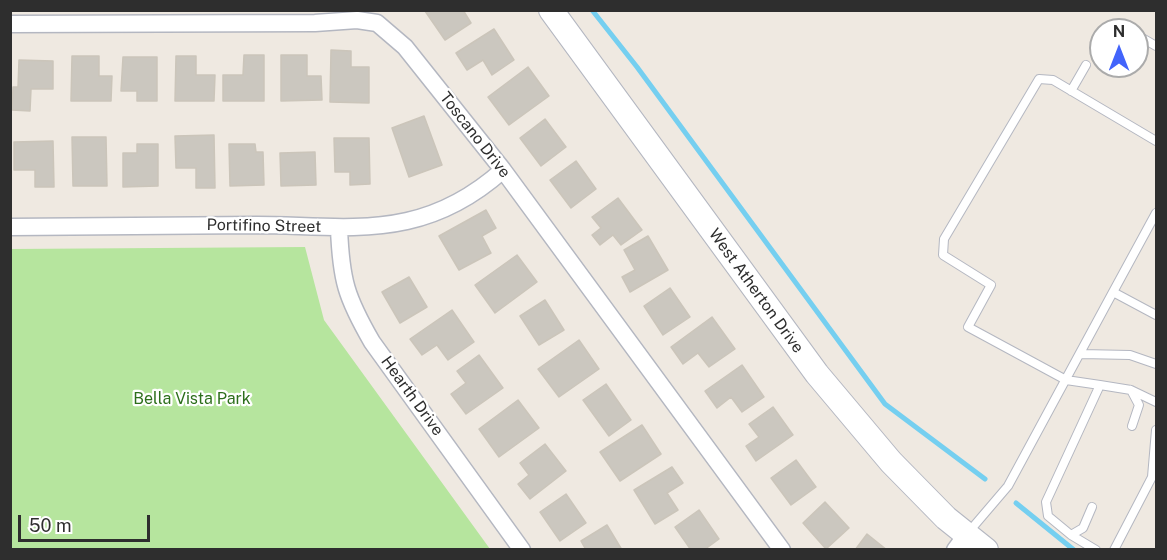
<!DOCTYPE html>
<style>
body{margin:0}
#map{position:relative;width:1167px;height:560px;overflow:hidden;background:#efe9e1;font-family:"Public Sans",sans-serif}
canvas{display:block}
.frame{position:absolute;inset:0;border:12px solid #2e2e2e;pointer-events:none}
.north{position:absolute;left:1089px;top:18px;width:60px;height:60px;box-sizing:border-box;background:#fff;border:2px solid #ababab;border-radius:50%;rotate:0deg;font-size:16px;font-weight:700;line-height:24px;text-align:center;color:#2e2e2e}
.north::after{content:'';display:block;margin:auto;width:21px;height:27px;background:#4264fb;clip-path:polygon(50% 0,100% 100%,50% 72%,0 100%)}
.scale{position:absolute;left:18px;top:515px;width:132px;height:27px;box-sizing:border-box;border:3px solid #2e2e2e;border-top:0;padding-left:8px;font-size:18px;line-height:21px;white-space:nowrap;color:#2e2e2e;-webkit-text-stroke:4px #fff;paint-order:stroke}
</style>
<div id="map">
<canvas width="1167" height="560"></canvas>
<div class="frame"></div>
<div class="north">N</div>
<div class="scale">50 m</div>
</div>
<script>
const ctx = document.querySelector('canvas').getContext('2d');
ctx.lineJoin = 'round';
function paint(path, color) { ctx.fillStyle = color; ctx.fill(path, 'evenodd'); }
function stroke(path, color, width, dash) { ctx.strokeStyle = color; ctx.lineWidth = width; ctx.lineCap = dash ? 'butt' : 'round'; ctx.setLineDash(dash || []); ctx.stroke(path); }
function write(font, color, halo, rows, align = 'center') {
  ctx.font = font + ' "Public Sans",sans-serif'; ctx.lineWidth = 4.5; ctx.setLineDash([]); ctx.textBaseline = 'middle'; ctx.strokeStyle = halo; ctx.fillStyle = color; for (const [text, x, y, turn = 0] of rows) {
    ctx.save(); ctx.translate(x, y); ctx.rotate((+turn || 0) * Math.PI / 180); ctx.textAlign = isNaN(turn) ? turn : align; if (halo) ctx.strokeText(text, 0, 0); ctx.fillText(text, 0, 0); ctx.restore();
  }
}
const green = new Path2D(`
 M305,247L324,320L490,549H12L11,249Z`);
const stream = new Path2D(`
 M592,10L637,67L885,404L985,479
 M1016,503L1074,550`);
const building = new Path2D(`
 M463,10L471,23L445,40L425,11Z
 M494,29L514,60L492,75L483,60L467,70L456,53Z
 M331,50L351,51V67H369V103L330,102Z
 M244,55H264V101H223V75H243Z
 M281,55H307V76H321L322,100L281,101Z
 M72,56H99V76H112L111,101H71Z
 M176,56H196V75H215L214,101H175Z
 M123,57H157V101H137V91H121Z
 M19,60L53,61V89H31L30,111L12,110L13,87H18Z
 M528,67L549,96L509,125L488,97Z
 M424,116L442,165L409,177L392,128Z
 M545,119L566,147L541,166L520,138Z
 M214,135L215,188H196V168H176L175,136Z
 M72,137H106L107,186H73Z
 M334,138H369L370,184L350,185V172H335Z
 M53,141L54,187H35V170H14V142Z
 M137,144H158V186L123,187V153H137Z
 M229,144H255L256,152H263L264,185L230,186Z
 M315,152L316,185L281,186L280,153Z
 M576,161L596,189L571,208L550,180Z
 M618,198L642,230L621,245L613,235L600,245L592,235L601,228L592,217Z
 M486,210L496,228L482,236L491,253L459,270L439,236Z
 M648,236L668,270L630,292L622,277L635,270L624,250Z
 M517,255L537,282L495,313L475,285Z
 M409,277L427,307L400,323L382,292Z
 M670,288L690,317L663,335L644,306Z
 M545,300L564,330L539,345L520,316Z
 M452,310L474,342L448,360L437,345L422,355L410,339Z
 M712,317L735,349L709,367L698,353L683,364L671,347Z
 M579,340L599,369L559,397L538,369Z
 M479,355L503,388L466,414L451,394L466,383L457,371Z
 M742,365L764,397L742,412L731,397L717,408L705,391Z
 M606,384L631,420L609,436L583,400Z
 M518,400L539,428L499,457L479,429Z
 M773,407L793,435L756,461L746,446L759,437L749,424Z
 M642,425L661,454L620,481L600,452Z
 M545,444L566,471L530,499L518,484L529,475L520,463Z
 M796,460L816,487L791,505L771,478Z
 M672,467L683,483L667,493L678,510L655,524L634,490Z
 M566,494L586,523L560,541L540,512Z
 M825,502L849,528L826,549L803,523Z
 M699,510L719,539L704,550H691L675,527Z
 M607,525L622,550H586L581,541Z
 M867,534L887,550H855Z`);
const lane = new Path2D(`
 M1107,30L1118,24L1129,30
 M1137,35L1156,46
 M1071,91L1086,65
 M1113,292L1156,213
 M1081,354L1130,355L1156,364
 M1100,385L1131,390L1139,405L1132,426
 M1131,390L1156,402
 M1092,507L1083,528L1071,535L1048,516L1046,502L1100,385L1066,380L968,327L991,285L943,255L944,239L1039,79L1053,80L1156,141
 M967,534L1008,486L1113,292L1156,315
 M1071,535L1096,550
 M1114,550L1152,477L1156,430`);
const street = new Path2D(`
 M10,24L315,23L357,20L377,23L405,47L503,170L782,550
 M10,227C93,226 175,225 257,225C307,225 358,232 407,221C443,213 475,195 503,170
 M339,228C341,280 346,297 372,342L522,550
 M955,550L966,535`);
const secondary = new Path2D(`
 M551,10L817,374L891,462L946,518L986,550`);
const streetNames = [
 ["Toscano Drive",475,135,52],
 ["Portifino Street",264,226,1],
 ["West Atherton Drive",756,291,54],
 ["Hearth Drive",412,396,54]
];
const parkNames = [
 ["Bella Vista Park",192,399]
];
paint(green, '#b6e59e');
stroke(stream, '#75cff0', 5);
paint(building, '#cbc7bf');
stroke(building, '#cbc5ba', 1.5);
stroke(lane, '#b4b7c1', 10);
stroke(street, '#b4b7c1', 19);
stroke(secondary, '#b4b7c1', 26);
stroke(lane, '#fff', 8);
stroke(street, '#fff', 16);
stroke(secondary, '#fff', 24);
write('16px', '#2e2e2e', '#fff', streetNames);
write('16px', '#2c6e1b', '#fff', parkNames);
</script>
